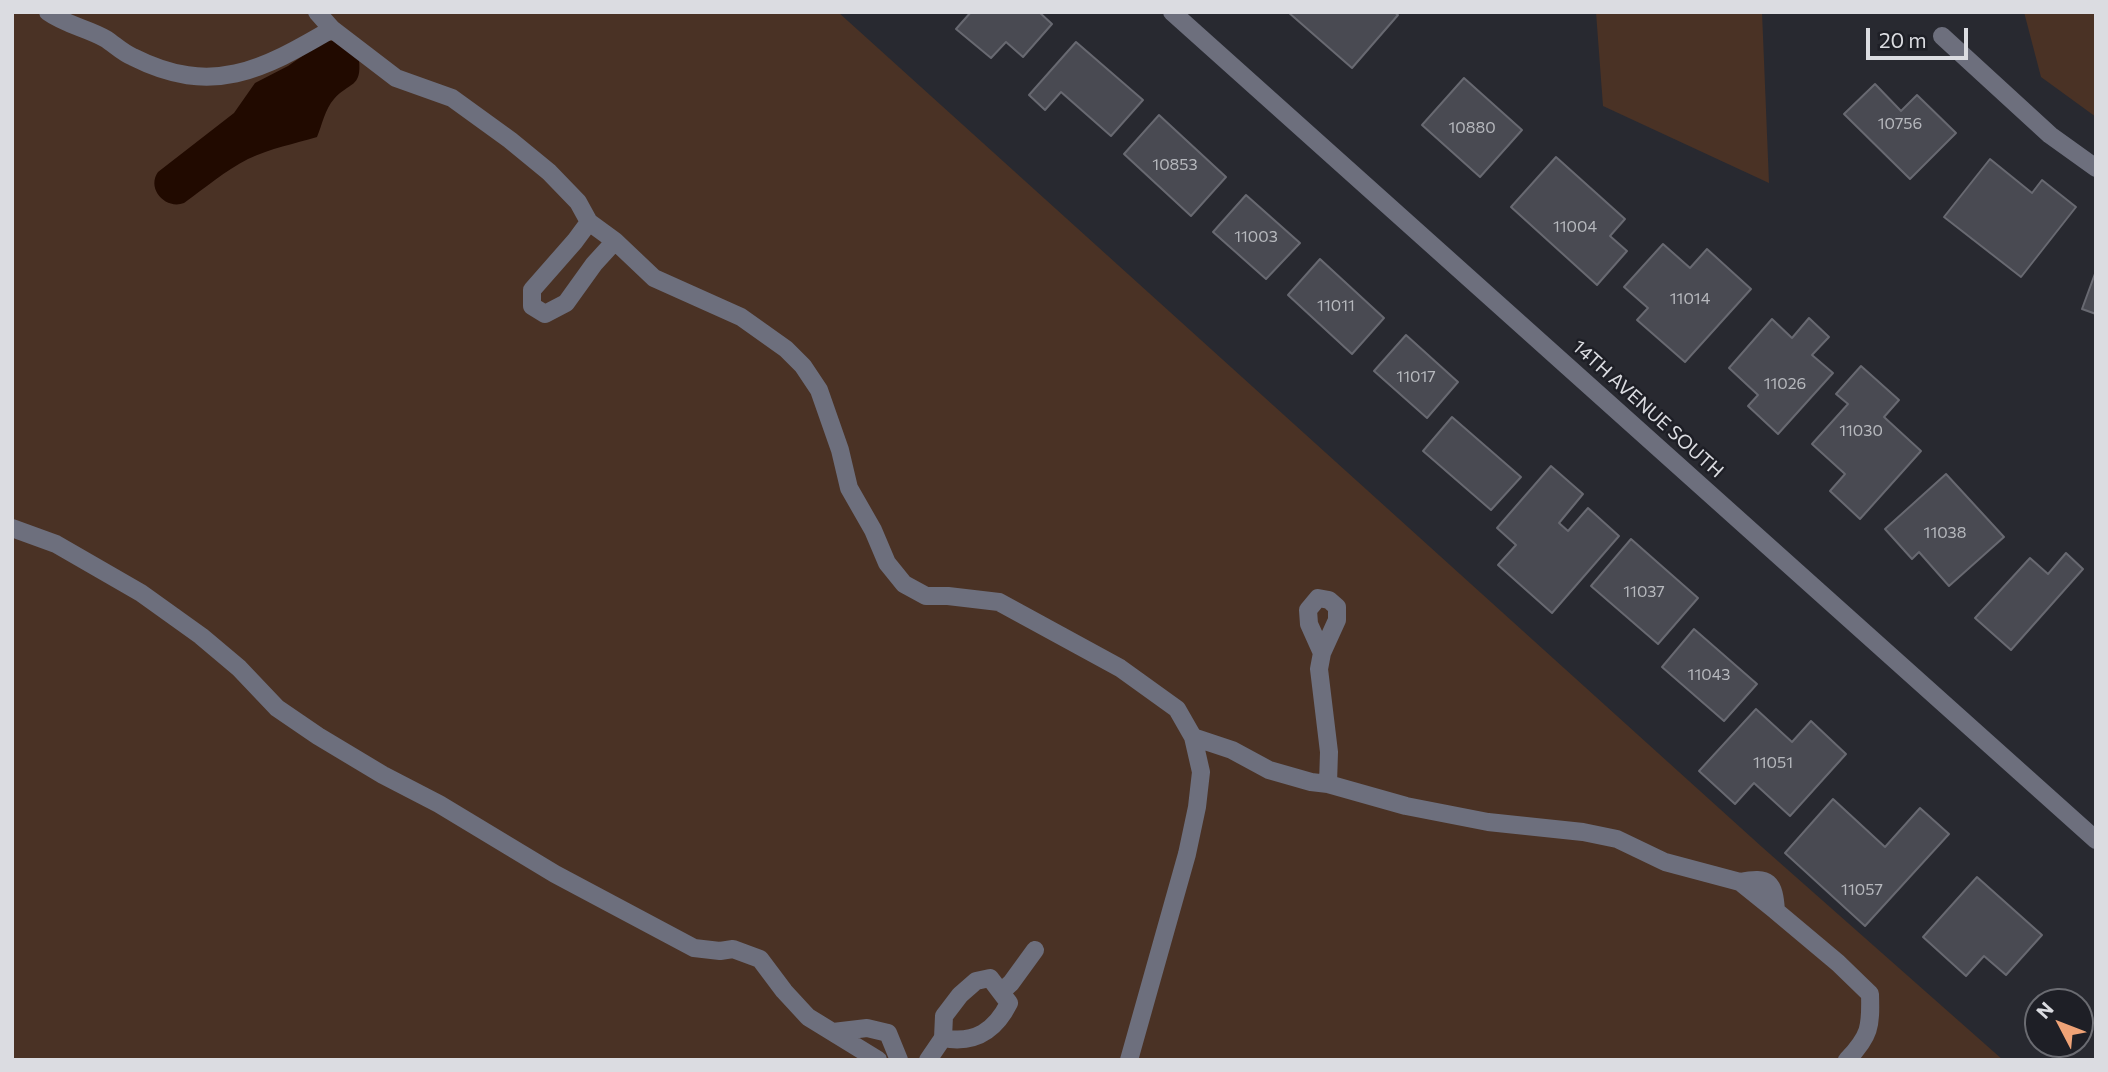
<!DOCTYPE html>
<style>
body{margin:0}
#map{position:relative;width:2108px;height:1072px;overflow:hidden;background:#282930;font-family:Commissioner,sans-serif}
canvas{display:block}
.frame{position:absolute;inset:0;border:14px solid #dbdce1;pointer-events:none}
.north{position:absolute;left:2024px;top:988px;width:70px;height:70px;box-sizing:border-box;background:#1e1f26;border:2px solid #6a6b71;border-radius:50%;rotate:312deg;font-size:19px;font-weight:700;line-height:28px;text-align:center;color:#dbdce1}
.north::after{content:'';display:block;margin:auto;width:24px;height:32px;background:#efa377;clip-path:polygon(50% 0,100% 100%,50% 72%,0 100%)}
.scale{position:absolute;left:1866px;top:28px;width:102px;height:32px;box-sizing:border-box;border:4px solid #dbdce1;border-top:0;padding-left:9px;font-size:21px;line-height:24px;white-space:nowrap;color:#dbdce1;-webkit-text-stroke:5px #1e1f26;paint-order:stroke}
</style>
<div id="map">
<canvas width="2108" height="1072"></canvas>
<div class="frame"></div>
<div class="north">N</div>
<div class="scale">20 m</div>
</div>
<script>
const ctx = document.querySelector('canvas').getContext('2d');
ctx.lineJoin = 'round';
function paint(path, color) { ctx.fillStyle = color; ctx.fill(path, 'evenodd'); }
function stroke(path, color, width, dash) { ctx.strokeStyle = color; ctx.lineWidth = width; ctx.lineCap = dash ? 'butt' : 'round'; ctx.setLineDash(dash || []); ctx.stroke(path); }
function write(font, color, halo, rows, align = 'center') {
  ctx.font = font + ' Commissioner,sans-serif'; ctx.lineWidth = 5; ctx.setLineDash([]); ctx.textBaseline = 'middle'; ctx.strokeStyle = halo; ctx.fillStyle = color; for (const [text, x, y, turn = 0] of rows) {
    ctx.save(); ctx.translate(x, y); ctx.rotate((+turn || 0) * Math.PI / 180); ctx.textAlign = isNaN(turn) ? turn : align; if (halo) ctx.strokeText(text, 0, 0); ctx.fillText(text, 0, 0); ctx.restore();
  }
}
const green = new Path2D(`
 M12,12H838L1762,847L2003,1060H12Z
 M1596,12H1762L1769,183L1603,106Z
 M2024,12H2096V117L2041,77Z`);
const water = new Path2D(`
 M324,41H333L359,60C362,88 349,82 334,99C325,109 322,125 317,137C294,144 271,148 248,159C226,170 205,188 184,203C166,210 146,189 158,172L234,113L255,83L288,66Z`);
const building = new Path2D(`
 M971,12H1039L1052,24L1023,57L1006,42L991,58L956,29Z
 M1288,12H1394L1398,15L1352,68Z
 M1076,42L1143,100L1111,136L1061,92L1045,110L1029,95Z
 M1464,78L1522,130L1480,177L1422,125Z
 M1875,84L1901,111L1917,95L1956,133L1910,179L1844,114Z
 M1159,115L1226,177L1191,216L1124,154Z
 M1556,157L1625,219L1610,236L1627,251L1597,285L1511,207Z
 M1990,159L2032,193L2042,180L2076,207L2021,277L1944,217Z
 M1246,195L1300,243L1266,279L1213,232Z
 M1663,244L1690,268L1707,249L1751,289L1685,362L1637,320L1648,308L1624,287Z
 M1320,259L1384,318L1352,354L1288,295Z
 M2096,271V314L2082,309Z
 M1809,318L1829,337L1812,355L1833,373L1778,434L1748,406L1758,395L1729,368L1772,319L1792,338Z
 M1406,335L1458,382L1427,418L1374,371Z
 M1861,366L1899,400L1884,417L1921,451L1860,519L1830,491L1845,474L1812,444L1848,404L1836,394Z
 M1452,417L1521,477L1491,510L1423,451Z
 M1551,466L1583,494L1559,523L1568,531L1588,508L1619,536L1552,613L1498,565L1516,545L1497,528Z
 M1946,474L2004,537L1949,586L1919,552L1912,559L1885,529Z
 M1631,539L1698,598L1658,644L1591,586Z
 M2066,553L2083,569L2011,650L1975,618L2030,558L2048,574Z
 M1694,629L1757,684L1724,721L1662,667Z
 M1756,709L1792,742L1811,721L1846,754L1790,816L1754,783L1735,804L1699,771Z
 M1833,799L1885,847L1920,808L1949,834L1865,926L1785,853Z
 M1977,877L2042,935L2006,975L1984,956L1966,976L1923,937Z`);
const minor = new Path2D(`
 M48,12C66,25 87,28 106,39C115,45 123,53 133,57C212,97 262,70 332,29L396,78L452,98L510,140L549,172L578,202L589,222L615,241L594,264L566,303L545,314L532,306V290L575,241L589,222
 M317,12L332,29
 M1172,12L2096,840
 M1942,36L2050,135L2096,168
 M615,241L654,278L741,317L786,349L803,366L819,390L840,450L849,488L873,530L887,563L904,584L926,596H948L999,602L1120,668L1177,709L1193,737L1201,772L1197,807L1187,854L1129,1060
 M12,528L56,544L141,593L201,636L239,668L277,708L318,736L383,775L439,804L555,874L694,948L720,951L733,949L760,959L784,991L808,1017L878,1060
 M1193,737L1232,750L1269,770L1311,782L1328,784L1329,752L1319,669L1322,653L1309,624L1308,610L1318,598L1329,600L1337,607V620L1322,653
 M1328,784L1406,806L1488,822L1583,832L1617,839L1665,862L1740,882L1776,911C1774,882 1769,876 1740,882
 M1776,911L1838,963L1870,994C1871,1027 1870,1036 1847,1060
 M1001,992L1011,983L1035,950
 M833,1032L867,1028L888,1033L899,1060
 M928,1060L943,1038L944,1016L960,995L976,981L990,978L1009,1003C995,1031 975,1044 943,1038`);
const numberNames = [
 ["10756",1900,124],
 ["10880",1472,128],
 ["10853",1175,165],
 ["11004",1575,227],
 ["11003",1256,237],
 ["11014",1690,299],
 ["11011",1336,306],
 ["11017",1416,377],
 ["11026",1785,384],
 ["11030",1861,431],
 ["11038",1945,533],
 ["11037",1644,592],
 ["11043",1709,675],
 ["11051",1773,763],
 ["11057",1862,890]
];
const streetNames = [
 ["14TH AVENUE SOUTH",1648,409,42]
];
paint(green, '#4a3225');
paint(water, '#210a00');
paint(building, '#494a52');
stroke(building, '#686971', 2);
stroke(minor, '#6d6f7d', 18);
write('16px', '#b6b8bd', null, numberNames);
write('19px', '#dbdce1', '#1e1f26', streetNames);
</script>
